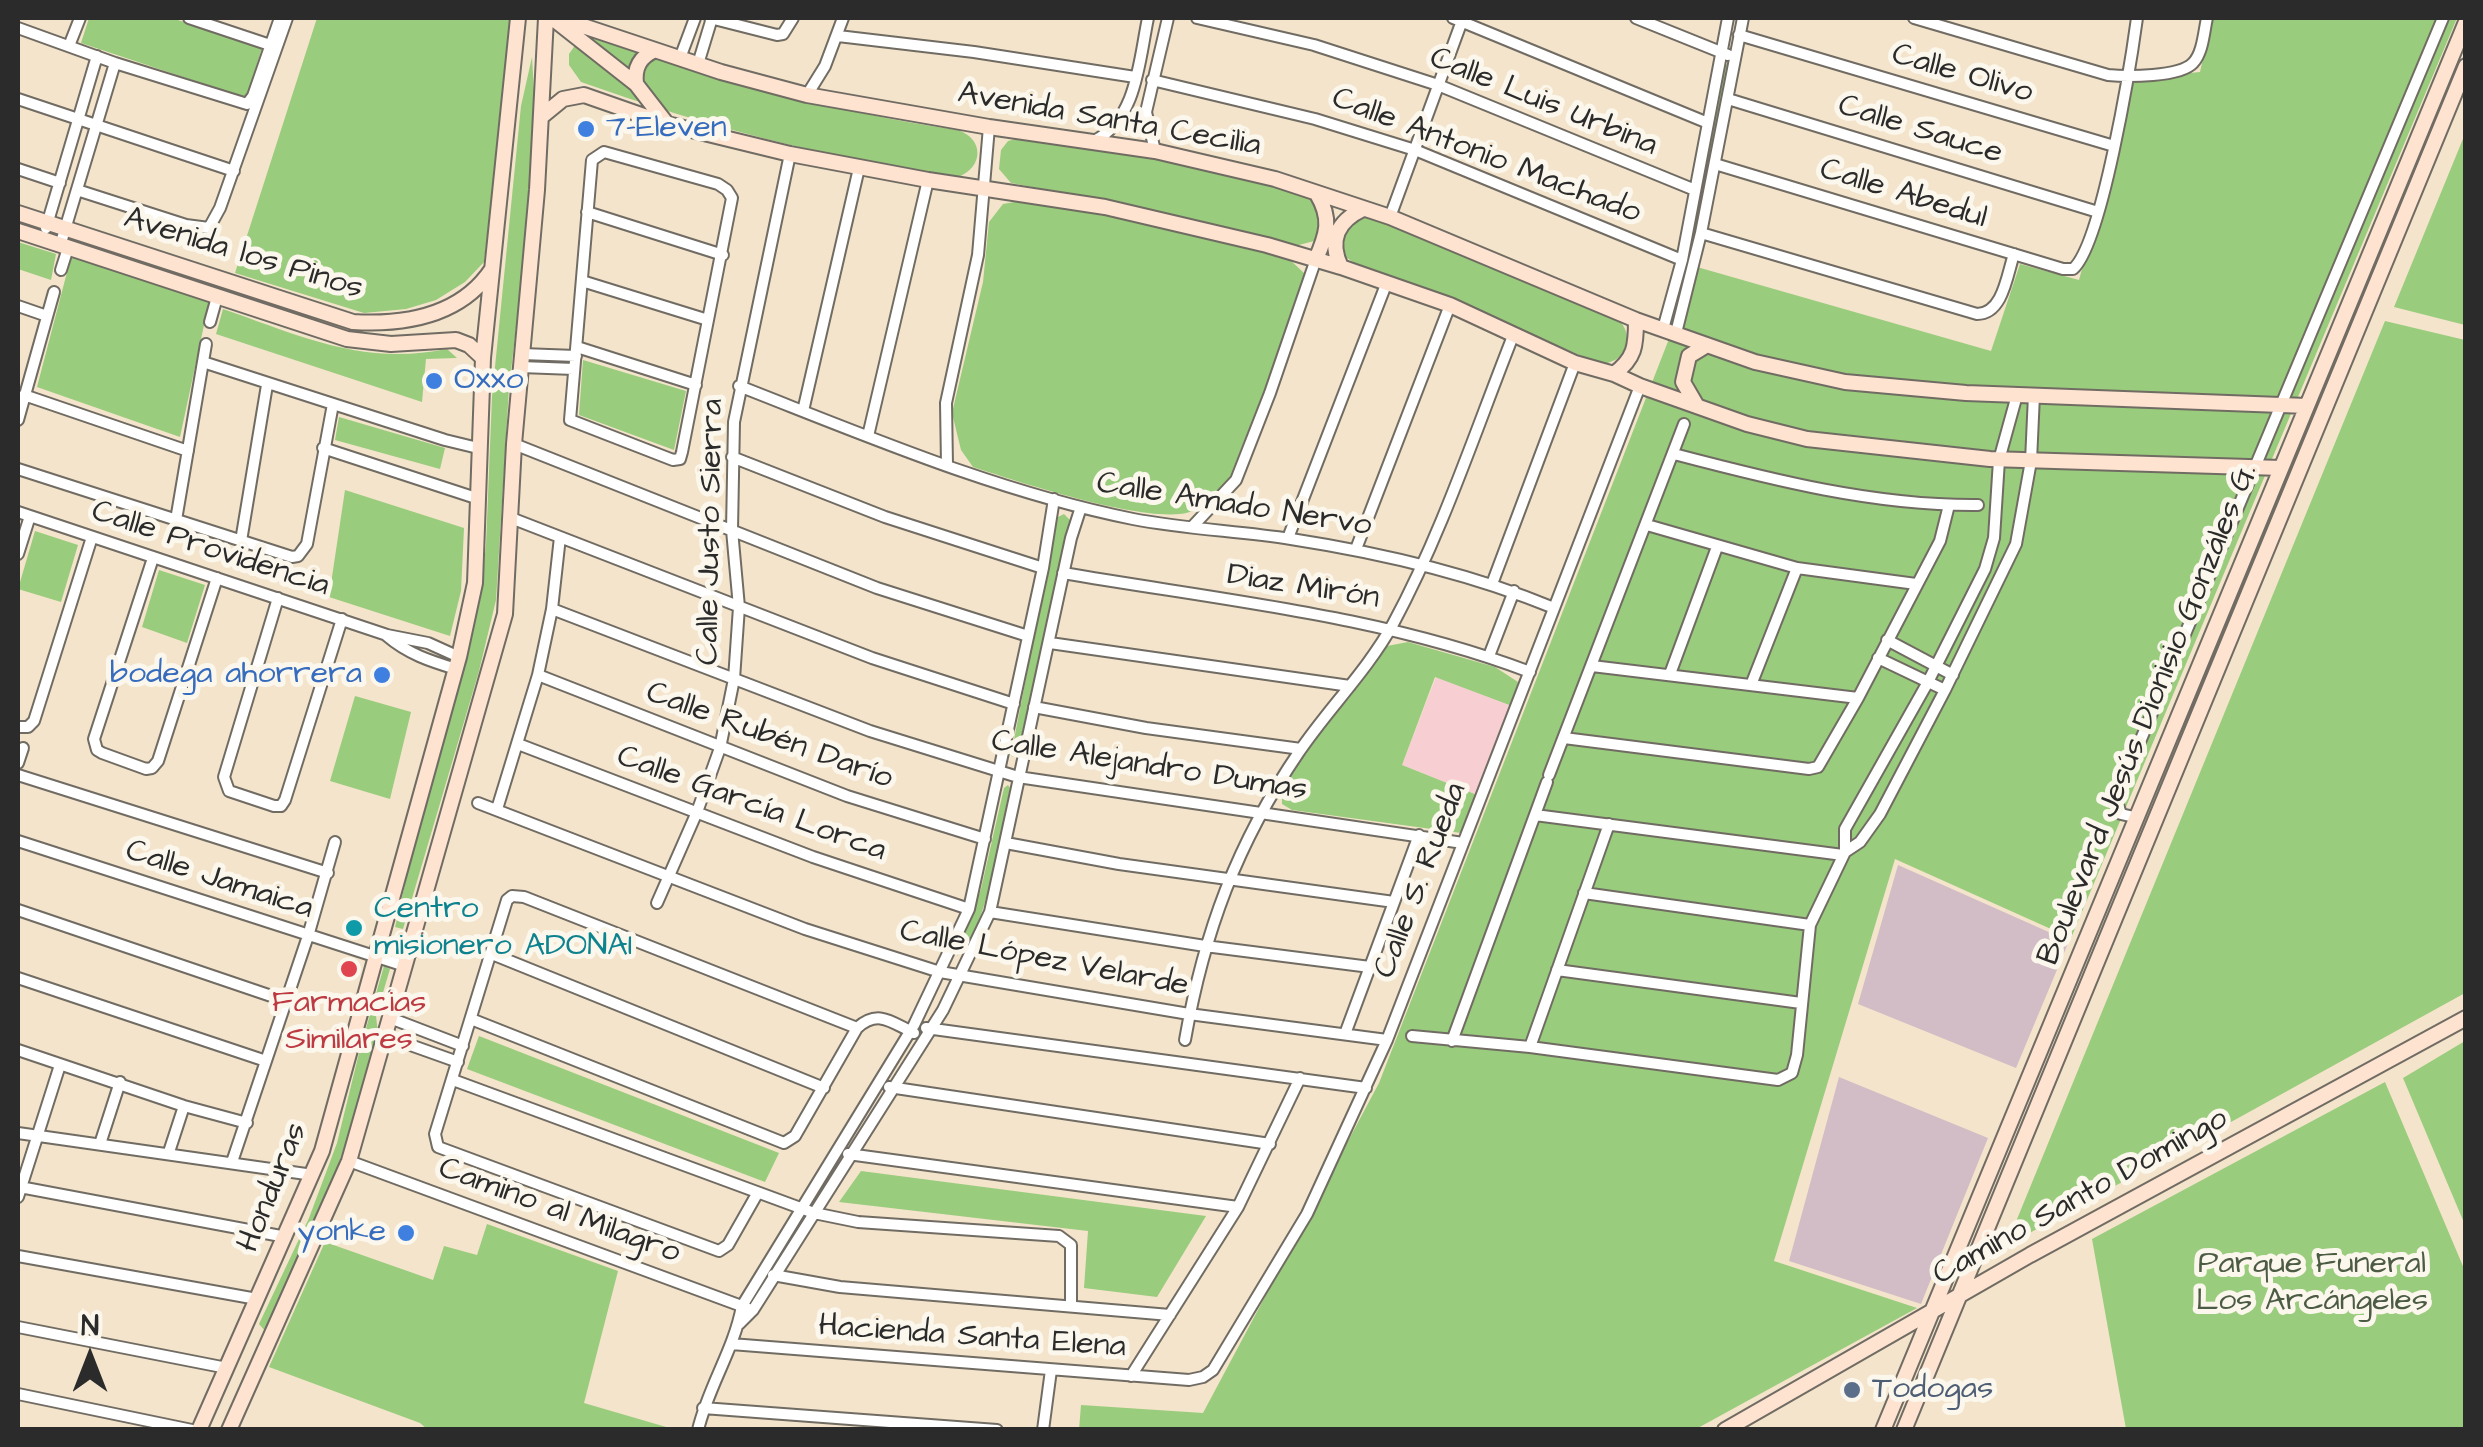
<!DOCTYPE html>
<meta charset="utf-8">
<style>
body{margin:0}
#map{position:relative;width:2483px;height:1447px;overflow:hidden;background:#f4e4cb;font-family:"Architects Daughter",sans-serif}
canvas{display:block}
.frame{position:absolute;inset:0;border:20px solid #2b2b2b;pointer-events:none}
.north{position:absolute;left:40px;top:1307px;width:100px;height:100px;-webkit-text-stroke:8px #fbf7ec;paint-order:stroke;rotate:0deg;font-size:28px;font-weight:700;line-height:40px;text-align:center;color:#2b2b2b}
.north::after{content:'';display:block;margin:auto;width:35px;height:45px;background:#2b2b2b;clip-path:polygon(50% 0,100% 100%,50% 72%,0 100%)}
</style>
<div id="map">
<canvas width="2483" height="1447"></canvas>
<div class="frame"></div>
<div class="north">N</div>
</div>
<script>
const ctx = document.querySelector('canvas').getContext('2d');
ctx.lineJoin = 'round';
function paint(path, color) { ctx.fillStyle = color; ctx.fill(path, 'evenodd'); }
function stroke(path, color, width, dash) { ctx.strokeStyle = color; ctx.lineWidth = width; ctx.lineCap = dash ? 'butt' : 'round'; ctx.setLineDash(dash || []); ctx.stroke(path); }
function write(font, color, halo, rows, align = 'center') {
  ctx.font = font + ' "Architects Daughter",sans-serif'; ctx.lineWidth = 10; ctx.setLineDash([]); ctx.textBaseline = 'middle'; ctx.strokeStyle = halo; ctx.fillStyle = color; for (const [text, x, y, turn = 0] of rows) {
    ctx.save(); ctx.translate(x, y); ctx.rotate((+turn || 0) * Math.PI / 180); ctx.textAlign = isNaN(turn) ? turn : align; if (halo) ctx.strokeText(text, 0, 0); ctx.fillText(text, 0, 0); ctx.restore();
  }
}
const built = new Path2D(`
 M1436,677L1512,706L1477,795L1402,765Z`);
const industrial = new Path2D(`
 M1898,865L2069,941L2016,1068L1858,1004Z
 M1839,1077L1988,1138L1921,1304L1789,1261Z`);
const green = new Path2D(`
 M89,18H172L262,48L246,98L81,43Z
 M317,18H513L484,262L465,282L436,300L406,309L364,313L235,273Z
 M2212,18H2457L2071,938L1895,859L1774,1261L1917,1308L1696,1429L1079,1430L1081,1405L1203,1413L1379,1083L1697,267L1991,351L2020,264L2079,280L2133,79L2200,72Z
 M586,38L600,39C719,81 833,112 958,130C984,139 984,167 958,177C828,159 705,126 581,82L569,65V54L576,44Z
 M532,57L535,109L521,284L509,388L496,600L479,671L403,929L395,927L440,736L480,601L486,545L492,397L521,106Z
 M1725,64L1729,65L1692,259L1686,258Z
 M2465,134L2466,325H2465L2394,307Z
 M1019,138L1147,157L1306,195L1323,208L1318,240L1295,246L1136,207L1011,183L999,169L1001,150L1008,141Z
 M1020,201L1146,223L1288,258L1304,273L1306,284L1229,479C1218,496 1202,512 1180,514C1132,519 1022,483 973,467L961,450L952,413L983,282L989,222L1003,204Z
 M1355,218H1368L1439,243L1620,321C1636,341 1624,363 1600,364L1455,301L1356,264L1344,256L1341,241L1344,227Z
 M18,242L56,254L51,280L18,269Z
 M71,257L209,302L180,437L37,387Z
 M223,309C301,336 362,366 447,349L457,358L426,359L422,402L216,334Z
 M2385,321L2465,340V993L2006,1246Z
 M583,360L686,391L674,450L579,415Z
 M339,417L445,448L440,469L335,440Z
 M345,490L464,528L461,591L450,636L329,597Z
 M1064,514L1070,520L1017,755L1013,757L1011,755L1056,524L1058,517Z
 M35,531L78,545L61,602L18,589Z
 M159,570L205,585L187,643L142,627Z
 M1408,642L1495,667L1518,682L1512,706L1435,677L1402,765L1477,795L1461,833L1292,810L1282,804V790L1311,746L1387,646Z
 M355,696L411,712L390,799L330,781Z
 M1008,785L1010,788C1002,824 986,938 957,956L981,889L1004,788Z
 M384,966L390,969L376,1016L378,1033L352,1125L323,1208L265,1331L259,1324L309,1218L337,1143L360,1049Z
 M479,1036L779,1153L765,1182L467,1069Z
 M2465,1041V1225L2403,1078Z
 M2385,1082L2465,1271V1429H2126L2092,1239Z
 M861,1171L1206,1216L1157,1297L1084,1288L1088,1231L839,1202Z
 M487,1224L618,1271L584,1403L673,1429H427L420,1423L269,1367L325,1242L433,1280L444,1246L477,1255Z`);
const street = new Path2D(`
 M189,18L270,45
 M710,18L777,35L783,34L793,18
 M1197,18L1314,45L1438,85L1695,190
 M1453,18L1708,123
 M1636,18L1728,55
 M1914,18L2108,75C2127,77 2180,77 2193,63C2203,53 2204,31 2207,18
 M18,28L115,63L247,104L253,96L280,18
 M1739,35L2114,146
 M838,36L974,52L1135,77
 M69,46L80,18
 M680,58L695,18
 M698,64L712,18
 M1152,80L1315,119L1415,150L1682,260
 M807,95L825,66L843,18
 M18,99L234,171
 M1728,99L2098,212
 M1094,141C1137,119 1139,61 1148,18
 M1155,151L1146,112L1168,18
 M604,152L718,184L727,190L732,198L682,452L680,459L673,460L570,420L592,160Z
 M1715,164L2063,269H2073C2102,244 2131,62 2137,18
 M18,169L60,183
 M77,190L186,225L209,228L220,208L287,18
 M587,212L723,255
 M1390,217L1463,18
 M46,228L97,56
 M1701,233L1977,314C2003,314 2007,275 2014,254
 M60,246L115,63
 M61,270L68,248
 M582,281L708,320
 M18,306L47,316
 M210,322L217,297
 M1663,329L1682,260L1728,18
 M1676,333L1701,233L1743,18
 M577,347L696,385
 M522,354L576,356
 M203,362L445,440L478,448
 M521,367L574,369
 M739,386C867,436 998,492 1133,519C1185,529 1239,531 1291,539C1382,553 1469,573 1554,608
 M24,395L188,451
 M803,411L859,168
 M18,420L54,292
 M868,436L928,180
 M514,444L877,588L1028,636
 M323,448L479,499
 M1674,454C1773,480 1875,506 1978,505
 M732,457L885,517L1043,568
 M947,465L946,403L978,255L989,127
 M18,469L292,557L298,556L307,544L333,404
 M18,512L387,635L428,643L459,657
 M511,518L872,658L1014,704
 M176,520L206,344
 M1647,525L1797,568L1916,584
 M1192,527L1236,480L1270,393L1316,259
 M1288,538L1387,282
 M241,541L267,385
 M1356,549L1450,305
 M18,554L30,516
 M153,558L94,739L97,750L102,753L146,769L152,768L158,761L217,578
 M1063,573C1220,600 1380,615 1530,672
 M1492,584L1575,363
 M278,598L224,777L229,791L274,806H281L285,800L342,619
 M552,609L870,731L1018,777L1463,843
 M387,636C408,654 430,661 456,669
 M1887,640L1953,675
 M1050,643L1350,686
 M1489,656L1514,591
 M1878,658L1945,690
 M1592,666L1858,698
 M1670,674L1717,547
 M538,675L847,796L985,839
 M1751,685L1797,568
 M1034,707L1146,728L1301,749
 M18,727H28L34,721L92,537
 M1564,738L1809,769L1818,767L1858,698L1940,541L1949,505
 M518,744L813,857L969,909
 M18,763L23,748
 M18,775L328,873
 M1549,775L1684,424
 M478,803L805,929L940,972L1189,1014L1387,1040
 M497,809L538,675L552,609L560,537
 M1535,815L1843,855
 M2134,817L2121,814L2116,799L2443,18
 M18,841L405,966
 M1006,843L1119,864L1394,902
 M1845,852L1860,842L1880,814L1945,690L2016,544L2031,461L2034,395
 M1584,893L1810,925
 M657,903L697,812L720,748L734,679L739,607L732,530L734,422L790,154
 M18,910L286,1001
 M990,912L1205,946L1370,967
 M492,954L824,1088
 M1557,970L1801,1003
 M18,978L266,1061
 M390,1018L463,1046
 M471,1019L784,1143L795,1136L857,1028C878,1009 891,1022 914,1033
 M926,1028L1366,1088
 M1345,1034L1419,835
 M385,1036L458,1062
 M1412,1036L1530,1047L1778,1080L1792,1073L1797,1055L1810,925L1845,852V829L1928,682L1985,569L1994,538L1999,460L2017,395
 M1185,1040C1204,932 1237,843 1299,752C1328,709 1367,671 1393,624C1442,533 1475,432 1513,336
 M1452,1041L1547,782
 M1530,1047L1609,824
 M18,1050L184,1106L247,1123
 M453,1080L814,1213L858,1222L1059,1236L1071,1245V1306
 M889,1087L1270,1144
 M18,1133L313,1175
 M100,1144L120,1082
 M169,1152L184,1106
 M848,1154L1238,1207
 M349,1161L747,1308
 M232,1162L308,936L335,842
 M20,1187L286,1237
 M757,1194L728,1245L719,1251L438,1147L435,1134L507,900L512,896L524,897L857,1028
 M18,1197L60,1065
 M18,1256L257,1299
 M773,1275L840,1287L1170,1315
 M739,1324L753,1310L943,1010L990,912L1071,538L1081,507
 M18,1327L227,1368
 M731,1344L1189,1380L1203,1377L1213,1370L1307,1214L1387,1040L1640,386
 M1131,1376L1238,1207L1300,1078
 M18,1394L192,1430
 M703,1408L997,1430
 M698,1430C708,1387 734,1350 742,1306L914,1025L969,909L1043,568L1054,499
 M1043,1430L1051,1370`);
const secondary = new Path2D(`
 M559,18L721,72L807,95L989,127L1155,151L1275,179L1390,217L1636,320L1755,362L1845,382L1966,393L2307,406
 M556,21L636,84L667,124
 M636,84C634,67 640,57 655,50
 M541,117L563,99L584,95L667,124L790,154L928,180L1105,207L1267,245L1341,267L1450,305L1575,363L1614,374L1640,386L1747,424L1807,439L1990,459L2281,468
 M18,213L353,322C405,325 461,316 492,269
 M18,231L347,339L391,344L456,340L469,345L483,358
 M1316,259C1327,234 1332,219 1317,194
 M1341,267C1328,240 1338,221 1363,209
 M1614,374C1635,358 1636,346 1636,320
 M1697,406L1683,382L1689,356L1707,345
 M199,1430L322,1151L459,657L475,583L483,358L518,18
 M229,1430L349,1161L505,614L514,444L537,190L546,18
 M1725,1430L2030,1255L2466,1018
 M1883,1430L2466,22
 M1904,1430L2466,66`);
const markers = [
 [586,129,10,"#3f7fe0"],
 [434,381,10,"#3f7fe0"],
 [382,675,10,"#3f7fe0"],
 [354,928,10,"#0f9aa8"],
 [349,969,10,"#e0444e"],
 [406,1233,10,"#3f7fe0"],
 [1852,1390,10,"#5c6f8a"]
];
const streetNames = [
 ["Calle Olivo",1962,75,16],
 ["Calle Luis Urbina",1543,103,22],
 ["Avenida Santa Cecilia",1109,121,10],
 ["Calle Sauce",1920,131,17],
 ["Calle Antonio Machado",1486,157,21],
 ["Calle Abedul",1903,195,17],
 ["Avenida los Pinos",243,255,17],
 ["Calle Amado Nervo",1234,506,9],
 ["Calle Justo Sierra",712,532,-89],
 ["Calle Providencia",210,550,18],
 ["Diaz Mirón",1303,588,9],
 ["Boulevard Jesús Dionisio Gonzáles G.",2149,715,-68],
 ["Calle Rubén Darío",769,737,20],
 ["Calle Alejandro Dumas",1149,767,9],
 ["Calle García Lorca",751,805,20],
 ["Calle Jamaica",219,881,18],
 ["Calle S. Rueda",1422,881,-69],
 ["Calle López Velarde",1044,960,11],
 ["Honduras",274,1188,-68],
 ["Camino Santo Domingo",2081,1198,-29],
 ["Camino al Milagro",559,1212,20],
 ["Hacienda Santa Elena",972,1338,4]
];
const shopNames = [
 ["7-Eleven",606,129],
 ["Oxxo",454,381],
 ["bodega ahorrera",362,675,"right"],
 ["yonke",386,1233,"right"]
];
const cultureNames = [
 ["Centro",374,910],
 ["misionero ADONAI",374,947]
];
const healthNames = [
 ["Farmacias",349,1004],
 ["Similares",349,1041]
];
const parkNames = [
 ["Parque Funeral",2312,1265],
 ["Los Arcángeles",2312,1302]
];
const serviceNames = [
 ["Todogas",1872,1390]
];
paint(built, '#f7cfd2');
paint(industrial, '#d2bdc6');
paint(green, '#99cc7c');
stroke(street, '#716c63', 14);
stroke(secondary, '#716c63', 18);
stroke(street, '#fff', 10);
stroke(secondary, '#fee3d1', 14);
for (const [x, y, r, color] of markers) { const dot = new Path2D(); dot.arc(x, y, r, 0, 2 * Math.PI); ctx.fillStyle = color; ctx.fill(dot); stroke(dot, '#fbf7ec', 4); }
write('32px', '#2b2b2b', '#fbf7ec', streetNames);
write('32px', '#366cbe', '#fbf7ec', shopNames, 'left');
write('32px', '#0d838f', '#fbf7ec', cultureNames, 'left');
write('32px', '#be3a42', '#fbf7ec', healthNames);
write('32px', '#4c5b43', '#fbf7ec', parkNames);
write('32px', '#4e5e75', '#fbf7ec', serviceNames, 'left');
</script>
